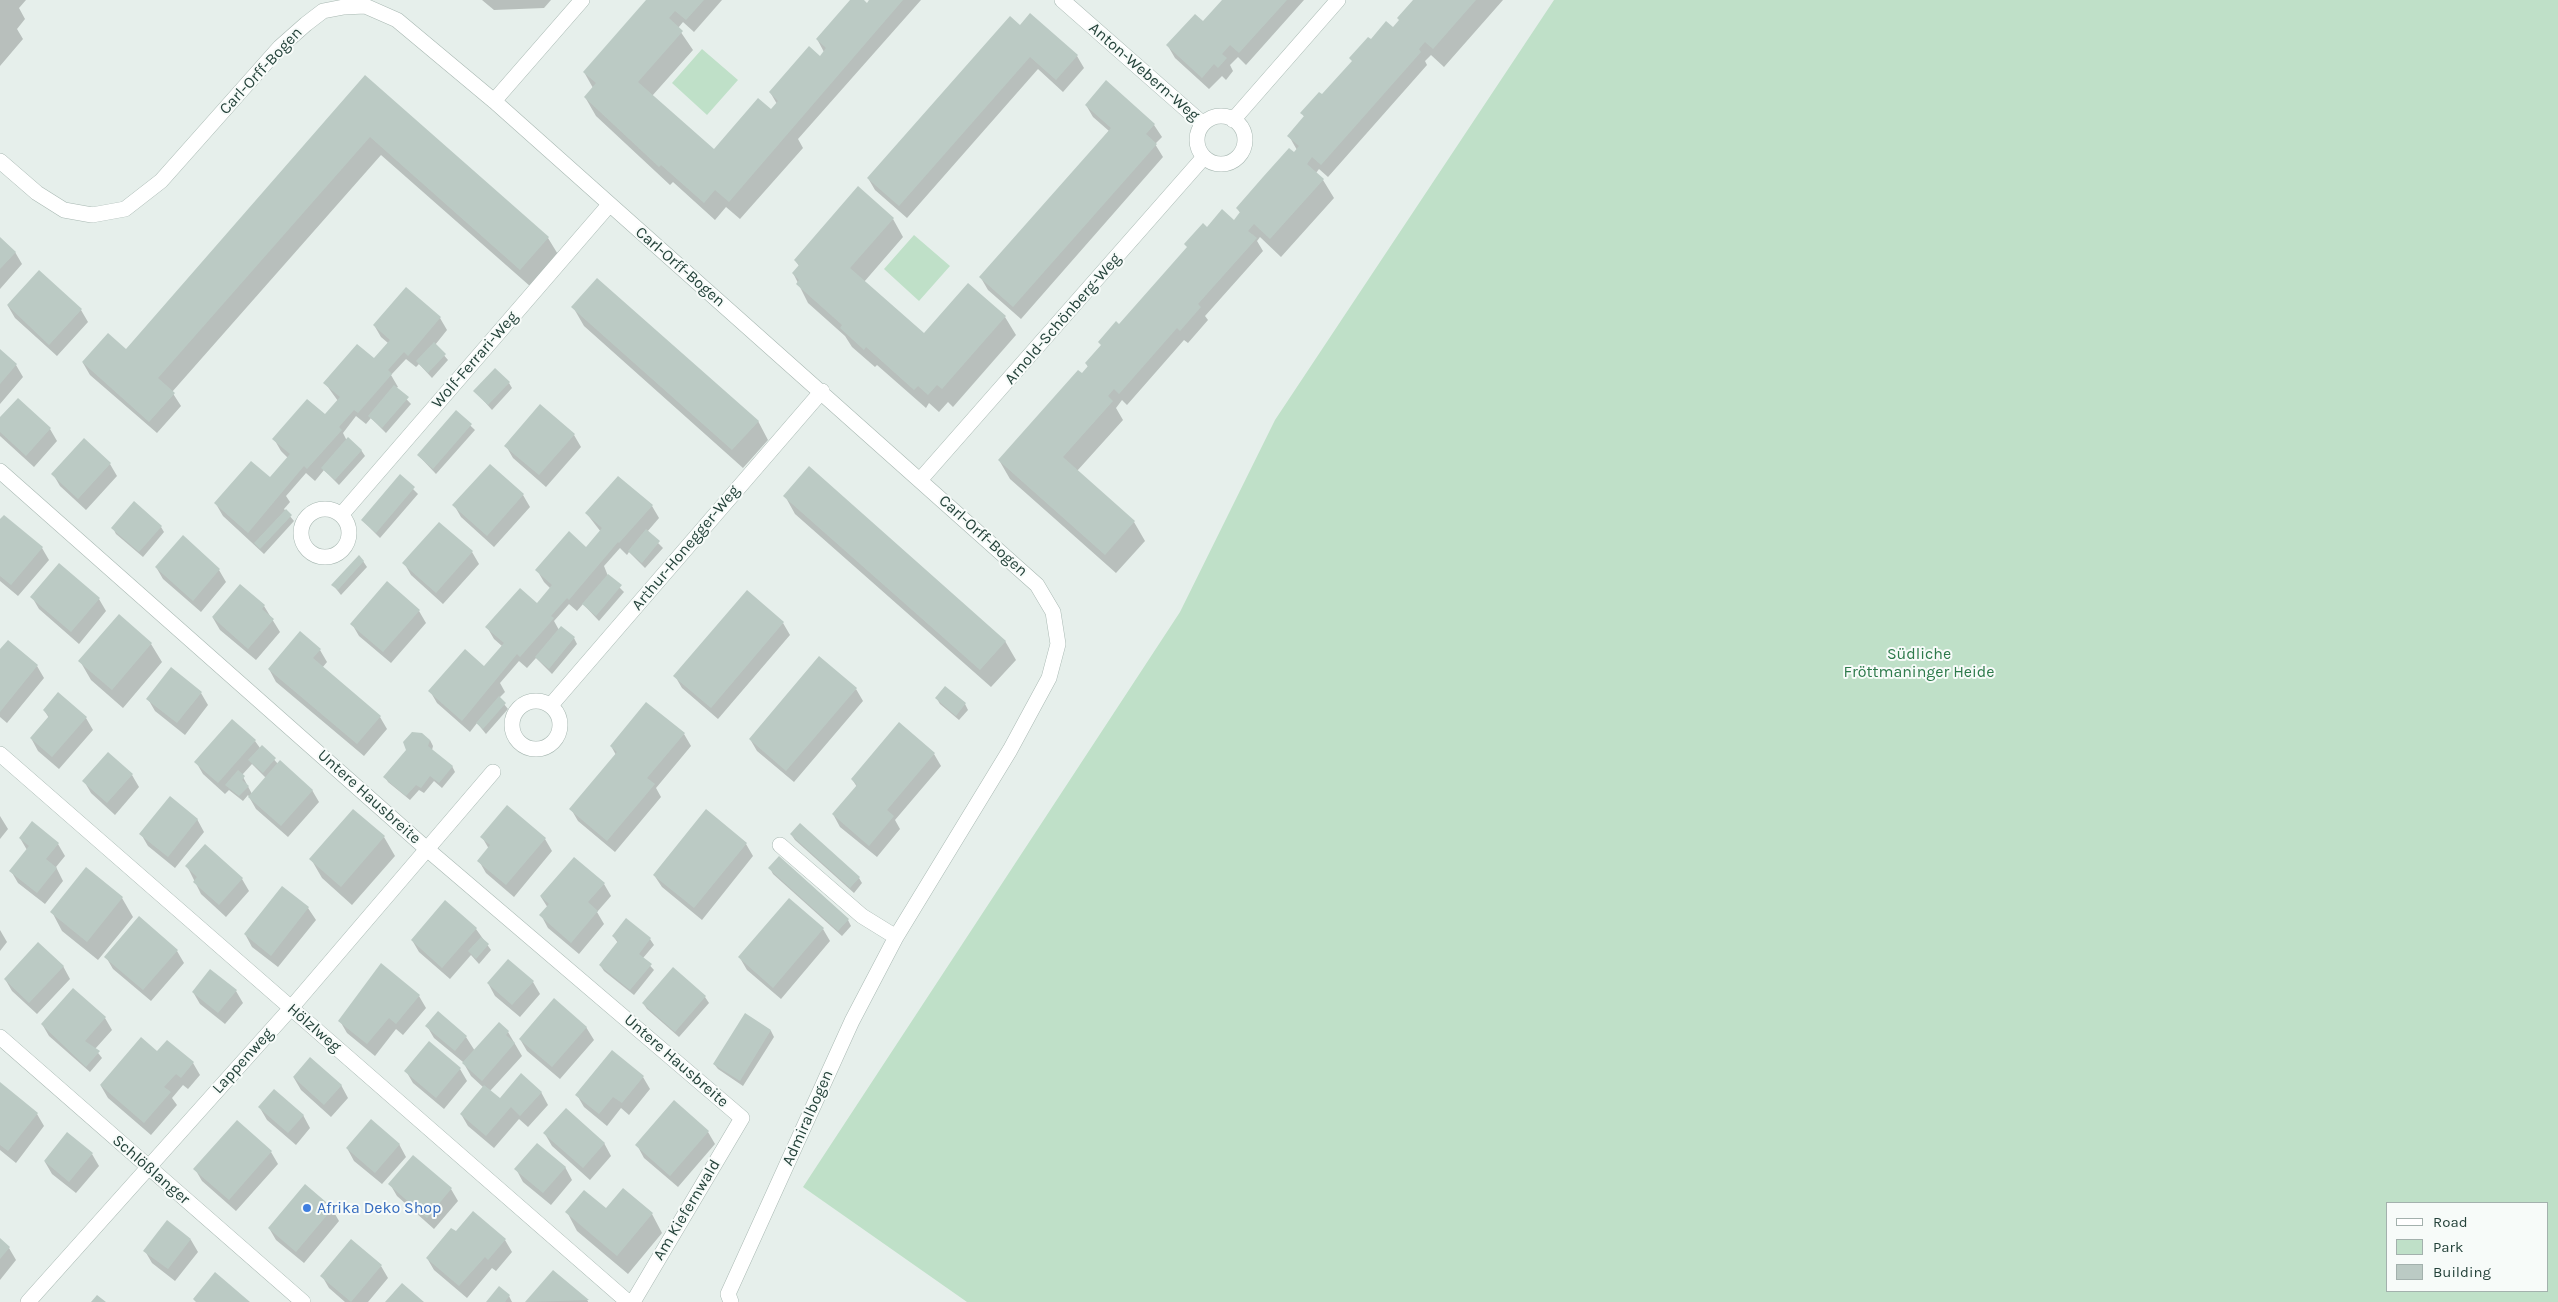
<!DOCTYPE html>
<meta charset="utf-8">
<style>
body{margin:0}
#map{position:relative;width:2558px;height:1302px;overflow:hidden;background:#e6efeb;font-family:Karla,sans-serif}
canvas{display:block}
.legend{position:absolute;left:2386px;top:1202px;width:162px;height:90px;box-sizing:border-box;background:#f7fbf9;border:1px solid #a3b1ad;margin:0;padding:6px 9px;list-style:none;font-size:15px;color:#24423a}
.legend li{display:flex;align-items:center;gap:10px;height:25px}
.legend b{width:25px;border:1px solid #a3b1ad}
</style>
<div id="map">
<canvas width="2558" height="1302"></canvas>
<ul class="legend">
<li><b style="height:6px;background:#fff"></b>Road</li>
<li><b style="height:14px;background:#bfe0c8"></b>Park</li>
<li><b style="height:14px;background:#bbcac4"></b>Building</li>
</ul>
</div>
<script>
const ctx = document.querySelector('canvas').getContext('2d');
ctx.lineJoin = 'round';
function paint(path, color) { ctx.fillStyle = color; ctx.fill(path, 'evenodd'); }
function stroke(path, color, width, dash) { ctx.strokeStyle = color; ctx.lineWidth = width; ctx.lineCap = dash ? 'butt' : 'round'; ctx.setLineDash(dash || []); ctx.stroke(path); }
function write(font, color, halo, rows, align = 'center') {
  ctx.font = font + ' Karla,sans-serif'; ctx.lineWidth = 4; ctx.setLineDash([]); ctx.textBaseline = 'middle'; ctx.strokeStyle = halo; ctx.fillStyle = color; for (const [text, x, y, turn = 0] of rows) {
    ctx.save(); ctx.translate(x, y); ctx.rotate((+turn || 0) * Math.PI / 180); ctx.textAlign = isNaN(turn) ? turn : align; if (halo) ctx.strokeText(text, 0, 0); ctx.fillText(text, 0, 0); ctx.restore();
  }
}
const green = new Path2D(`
 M1554,0H2558V1302H967L803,1187L1180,612L1275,420ZM2387,1203H2547V1291H2387Z
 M702,49L738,80L707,115L672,83Z
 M914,235L950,266L919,301L884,269Z`);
const shadow = new Path2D(`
 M0,0H26L19,8L25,19L17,29L23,39L0,66Z
 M482,0H551L544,8L494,10Z
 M652,0H722L694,32L683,22L678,28L693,50L652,96L714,151L775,114L777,104L770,92L820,57L824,52L817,39L852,0H862L867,4L871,0H921L798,139L803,148L740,219L726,207L715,220L673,182L670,185L596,116L585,97L593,88L584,72Z
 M1224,0H1304L1246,65L1238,57L1230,65L1233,71L1226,80L1222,76L1209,89L1175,58L1168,46L1203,23Z
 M1414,0H1503L1444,67L1431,55L1425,61L1427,65L1328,177L1319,169L1316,173L1323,180L1334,198L1281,257L1260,237L1257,241L1263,251L1205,316L1208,320L1188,343L1184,340L1127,405L1122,400L1116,408L1123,420L1077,471L1134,522L1145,541L1116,573L1010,479L999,460L1086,379L1088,367L1086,363L1207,228L1234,221L1241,214L1237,208L1297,150L1289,136L1305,118L1302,113L1322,96L1371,41L1393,29Z
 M1020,27L1077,56L1084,68L1063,92L1038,69L907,218L875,190L868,178Z
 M365,77L548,238L559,256L531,287L381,155L172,392L181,406L157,433L90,375L83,363L126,351Z
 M1086,105L1154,125L1162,137L1155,144L1163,157L1021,319L988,290L981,278L1109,131L1093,117Z
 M893,219L903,237L864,282L924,335L1005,317L1016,335L953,407L948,402L939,412L929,403L926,408L877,365L875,367L852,347L845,336L808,303L793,273L799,266L795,260Z
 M0,239L15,252L22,264L0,289Z
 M406,288L440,318L447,330L435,345L448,360L432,378L419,364L416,367L406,359L391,375L398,387L396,388L411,404L386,433L371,418L366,424L356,416L343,433L347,441L361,450L365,456L339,485L324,470L315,481L306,473L286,496L290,502L284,509L294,521L264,554L223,516L216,504L274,483L288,458L281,451L274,439L325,416L338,401L325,383L374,360L388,343L381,337L374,325Z
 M8,306L81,310L88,322L57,356L15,318Z
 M573,307L758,421L768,440L743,468L584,326Z
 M0,351L16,365L23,377L0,404Z
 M509,383L512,388L492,410L475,391Z
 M18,399L50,429L57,441L34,467L0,436V419Z
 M456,412L475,430L436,474L418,455Z
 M574,435L581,447L546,487L513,458L506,446Z
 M110,464L117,476L86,510L60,486L53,474Z
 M400,476L418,494L380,538L362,520Z
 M523,495L530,507L494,547L461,517L454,505Z
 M785,496L1005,641L1016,660L991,687L795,514Z
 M652,506L659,518L647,532L663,548L645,568L629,552L627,555L620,548L604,566L608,576L624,592L599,621L583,604L577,611L569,604L554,621L559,630L574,638L577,644L552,674L536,658L527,668L519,661L500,683L505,692L499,698L508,709L486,734L477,723L470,732L437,703L430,691L488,671L502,646L494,639L487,627L537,605L551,589L544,582L537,570L586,548L601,532L587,514Z
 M4,516L42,548L49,560L18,596L0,581V521Z
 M161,527L164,532L143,557L116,534L113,528Z
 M472,552L479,564L443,604L411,575L404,563Z
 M363,561L367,567L341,595L333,585Z
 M156,567L219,570L226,582L201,612L163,579Z
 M32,597L99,599L106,611L79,644L39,609Z
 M264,606L280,632L256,660L220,630L213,618Z
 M419,611L426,623L391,663L359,636L352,624Z
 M119,616L151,644L162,662L123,708L91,680L80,661Z
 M783,623L790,635L718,719L682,688L675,676Z
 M320,650L327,662L322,668L380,717L387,729L364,756L276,682L269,669Z
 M0,651L37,666L44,678L7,723L0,717Z
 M856,689L863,701L794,782L757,751L750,739Z
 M201,693L208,705L185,735L155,711L148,699Z
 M937,699L965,704L968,710L959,720L940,704Z
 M44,710L86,718L93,730L59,769L38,751L31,738L49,718Z
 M684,734L691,746L656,788L661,797L615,852L578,821L571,809L616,755L611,746Z
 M430,740L433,746L432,750L452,766L455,772L442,788L434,781L424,793L419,790L410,800L388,782L385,777Z
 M255,741L260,748L262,746L278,764L312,790L319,802L288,837L256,809L248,795L243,801L229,790L225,794L203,774L196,762ZM252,764L266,778L252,794L242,775Z
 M934,754L941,766L895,820L900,829L877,857L840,827L833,814L857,787L852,779Z
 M132,775L139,787L115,815L91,793L84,781Z
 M706,811L746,844L753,856L702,920L662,887L654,875Z
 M0,816L8,829L0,839Z
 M197,819L204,832L175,868L148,846L141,834Z
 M791,834L859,878L862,883L854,893L795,840Z
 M384,837L395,856L352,905L322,878L311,859Z
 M482,837L545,839L552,851L514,897L486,873L479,861L489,849Z
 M20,838L58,844L65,856L56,867L63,881L45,904L18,883L11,871L27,850Z
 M187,866L242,879L249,891L226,917L201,894Z
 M770,868L848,920L851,926L842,936L773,874Z
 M87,869L122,898L133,917L98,960L62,931L52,912Z
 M604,884L611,896L597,912L604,924L579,954L548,928L541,915L548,908L541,897Z
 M283,888L308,908L316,920L278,967L252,947L245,934Z
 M446,902L476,929L491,950L479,964L471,955L450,979L419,952L412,940Z
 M626,920L650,939L654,945L643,958L654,970L634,995L604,971L600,965L618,943L613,936Z
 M823,929L830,941L781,999L747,970L740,958Z
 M0,930L7,942L0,951Z
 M177,951L184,963L151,1001L113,969L106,957Z
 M63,966L70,979L37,1014L12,991L5,979Z
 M673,969L705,997L709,1003L679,1037L647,1009L643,1003Z
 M533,982L540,994L520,1017L495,996L488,983Z
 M236,991L243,1003L225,1024L200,1004L193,992Z
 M419,996L426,1008L403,1035L396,1029L375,1056L347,1033L340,1021Z
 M745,1015L771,1031L774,1037L743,1086L718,1069L714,1064Z
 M105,1018L112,1030L95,1049L102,1058L90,1072L49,1036L42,1024Z
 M427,1026L466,1037L475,1051L508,1032L522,1056L490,1091L500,1100L541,1092L548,1105L528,1127L519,1119L494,1148L468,1126L461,1114L484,1088L471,1076L463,1062L434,1038Z
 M586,1027L594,1040L560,1079L527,1051L520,1039Z
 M167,1041L193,1063L200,1075L188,1089L183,1085L172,1098L177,1105L151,1135L108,1098L101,1086L157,1053Z
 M460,1069L467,1081L444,1109L413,1083L406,1071Z
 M643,1077L650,1089L629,1115L621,1108L607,1126L584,1107L577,1095Z
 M294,1078L341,1085L348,1098L331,1117L301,1090Z
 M0,1084L37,1114L44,1126L16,1163L0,1150Z
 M260,1108L303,1115L310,1128L296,1145L267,1120Z
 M708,1132L715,1144L678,1187L644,1158L637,1145Z
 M545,1134L604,1143L611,1156L590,1180L552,1146Z
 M399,1144L406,1157L382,1184L354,1161L347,1148Z
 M271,1152L278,1164L236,1211L202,1181L195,1169Z
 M92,1154L99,1166L76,1193L52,1174L45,1162Z
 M414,1157L451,1189L458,1201L434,1229L397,1196L390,1184Z
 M565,1167L572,1180L551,1205L523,1182L516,1169Z
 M305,1186L332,1209L339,1221L304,1263L276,1240L269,1228Z
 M606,1210L652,1214L662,1233L628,1274L577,1231L567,1212Z
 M167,1222L191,1240L198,1252L175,1281L152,1263L145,1251Z
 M456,1233L505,1240L512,1252L496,1271L492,1268L467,1298L434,1270L427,1258Z
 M0,1240L9,1248L16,1260L0,1280Z
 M381,1266L388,1278L368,1302H345L329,1288L322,1276Z
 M553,1271L588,1301V1302H526Z
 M499,1288L509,1296L512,1302H487Z`);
const building = new Path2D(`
 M646,0H704L686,20L675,11L669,18L683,31L638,82L714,149L758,98L771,109L778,101L769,92L809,46L820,56L826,48L816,39L850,0H864L867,3L869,0H903L729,202L715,190L704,203L661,165L659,167L584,97L596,83L583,72Z
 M1222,0H1287L1239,53L1230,45L1222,54L1227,58L1218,68L1214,64L1202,78L1166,45L1195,14L1203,21Z
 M1413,0H1476L1433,49L1425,42L1419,49L1421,52L1321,165L1312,157L1307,164L1324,179L1270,239L1254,224L1248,231L1257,238L1198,304L1201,307L1180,331L1177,328L1119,394L1114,389L1108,396L1113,401L1063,457L1135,521L1105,555L998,460L1078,370L1082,373L1088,366L1085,363L1101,345L1098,342L1116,321L1119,324L1172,264L1187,247L1184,244L1203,223L1207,227L1222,209L1234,220L1240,212L1236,208L1263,177L1289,148L1294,152L1299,146L1287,136L1304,116L1300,113L1319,92L1322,94L1352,61L1349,58L1368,37L1371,39L1386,21L1393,27L1399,20L1397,18Z
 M1030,13L1078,55L1056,80L1030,57L899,206L867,178L1010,16L1020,25Z
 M365,75L549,237L520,270L370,137L158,378L175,393L149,422L82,362L108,333L126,349Z
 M1106,80L1155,124L1146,134L1157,144L1013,307L979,277L1111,128L1085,105Z
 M858,186L894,218L850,268L858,275L924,333L968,283L1006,316L942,389L937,385L928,395L918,386L914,390L866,347L864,350L840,328L842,325L796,284L799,280L792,273L799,265L794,260Z
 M0,237L16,252L0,269Z
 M39,270L82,309L49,345L7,305Z
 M597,278L759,421L732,450L571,307Z
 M406,287L441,317L408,356L404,352L388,370L392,374L386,381L358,413L354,410L339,427L342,430L307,469L304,466L248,533L214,503L251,461L270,477L290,454L272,439L307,399L325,414L340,397L323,383L357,344L374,358L390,340L373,325Z
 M434,342L446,354L428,373L416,361Z
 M0,349L17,364L0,384Z
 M495,368L510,382L488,405L473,391Z
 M394,385L409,397L382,428L368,416Z
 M18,398L51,428L26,456L0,432V417Z
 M540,404L575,434L539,475L504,446Z
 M456,410L472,424L433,469L417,455Z
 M348,437L362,450L335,480L321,468Z
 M84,438L111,463L78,499L51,474Z
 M490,464L524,494L487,536L452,505Z
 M809,466L1006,641L980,670L783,496Z
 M400,474L415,487L376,533L361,520Z
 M618,476L653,505L619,543L618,542L569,600L567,598L551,616L554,618L549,624L520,657L517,654L462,721L428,691L465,649L484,666L504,643L485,627L520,588L537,603L552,585L535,570L569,531L586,547L602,528L585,513Z
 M134,501L162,526L139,552L111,528Z
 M286,509L292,515L260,549L254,543Z
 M4,515L43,547L11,585L0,576V519Z
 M439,522L473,551L436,593L402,563Z
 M646,529L660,541L642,563L628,551Z
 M183,535L220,569L193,601L155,567Z
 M359,555L364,561L338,590L331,585Z
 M59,563L100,598L71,632L30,597Z
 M608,574L622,585L596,616L582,604Z
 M387,581L420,610L383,652L350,624Z
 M240,584L265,605L262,609L274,619L248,649L212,617Z
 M747,590L784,622L711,708L673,676Z
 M119,614L152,643L112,690L78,661Z
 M561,626L575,637L549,669L535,657Z
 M300,631L321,649L313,658L381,716L357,744L268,669Z
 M8,640L38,665L0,712V649Z
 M819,656L857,688L786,771L749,739Z
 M171,667L202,692L177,723L146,699Z
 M945,686L966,703L956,716L935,698Z
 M58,692L87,717L52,757L30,738L49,716L43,710Z
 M499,696L506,703L483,729L476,723Z
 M646,702L685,733L647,778L655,784L607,841L569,809L617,752L610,746Z
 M232,719L256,740L218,783L194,762Z
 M899,722L935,753L887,810L894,816L869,846L832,814L857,785L851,779Z
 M412,732L422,733L430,740L428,746L453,766L439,783L430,776L421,788L416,785L406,796L383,777L406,750L403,742Z
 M262,745L276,758L263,773L248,760Z
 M108,752L133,774L107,803L82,781Z
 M280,760L313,790L281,826L248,797Z
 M238,770L245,776L242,780L249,786L239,796L225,785Z
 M170,796L198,819L168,857L139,834Z
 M507,805L546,838L506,885L477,861L490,845L480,837Z
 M353,809L385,836L341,887L309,859Z
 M706,809L747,843L694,908L653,875Z
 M32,821L59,843L46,859L57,868L37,893L9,871L29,846L19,838Z
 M800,823L860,877L850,888L790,834Z
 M205,844L243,878L219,905L193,882L197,877L185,866Z
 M779,856L849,919L838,931L768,868Z
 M574,857L605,883L588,902L598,911L571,943L539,915L549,904L540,896Z
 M86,867L123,897L87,942L50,912Z
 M282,886L309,907L271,956L244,934Z
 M789,898L824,928L773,988L738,957Z
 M445,900L477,928L442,968L411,940Z
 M139,916L178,950L143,990L104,957Z
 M626,918L651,938L639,954L652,964L630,990L599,965L618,941L612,936Z
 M481,937L489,944L476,959L468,951Z
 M38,942L64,966L29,1003L4,979Z
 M508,959L534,981L512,1005L487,983Z
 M381,963L420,995L396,1024L389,1018L367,1044L338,1021Z
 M673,967L706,996L675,1032L642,1003Z
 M210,969L237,990L218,1013L192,992Z
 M73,988L106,1017L85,1041L100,1051L86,1067L41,1024Z
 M554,998L587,1027L552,1067L519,1039Z
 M438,1011L467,1036L455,1051L425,1026Z
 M745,1013L771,1030L740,1081L713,1064Z
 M499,1022L509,1031L506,1035L515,1043L482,1081L462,1063Z
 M141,1037L157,1051L167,1040L194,1062L181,1078L176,1074L164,1087L171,1092L144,1123L100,1085Z
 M429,1041L461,1068L436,1098L404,1071Z
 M612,1050L644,1076L622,1103L613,1097L599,1114L575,1095Z
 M310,1057L342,1085L324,1105L293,1077Z
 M521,1073L542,1092L520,1116L511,1107L486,1136L460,1114L484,1085L500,1098Z
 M0,1082L38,1113L8,1151L0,1145Z
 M274,1089L304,1115L288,1133L258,1107Z
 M674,1100L709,1131L670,1176L635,1145Z
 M566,1108L605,1143L583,1168L543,1133Z
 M371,1119L400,1144L375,1173L346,1148Z
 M237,1120L272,1151L229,1200L193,1169Z
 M67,1132L93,1153L69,1182L44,1161Z
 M537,1143L566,1167L543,1193L514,1169Z
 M413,1155L452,1188L427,1218L388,1184Z
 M305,1184L333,1208L296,1252L268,1228Z
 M623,1188L653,1213L617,1256L565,1212L584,1190L606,1208Z
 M473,1211L506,1239L488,1260L485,1257L459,1286L426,1258L451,1228L456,1231Z
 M167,1220L191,1239L168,1269L143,1251Z
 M0,1238L10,1247L0,1259Z
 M351,1239L382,1265L351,1302L320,1276Z
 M553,1270L589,1300L525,1302Z
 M215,1272L250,1302H196L193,1299Z
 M402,1283L424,1302H385Z
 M499,1286L510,1295L505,1302H486Z
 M97,1295L106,1302H91Z`);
const street = new Path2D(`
 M1062,0L1203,124
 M494,101L582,0
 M1197 140a24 24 0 1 1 48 0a24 24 0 1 1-48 0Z
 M1233,120L1338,0
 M0,161L37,193L64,210L92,215L125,209L161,181L280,47L306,24L323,11L344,7L365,6L397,20L494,101L1037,585L1053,612L1058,644L1049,678L1010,750L896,937L852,1021L728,1294L731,1302
 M0,471L428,850L742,1118L633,1302
 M920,480L1204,157
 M301 533a24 24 0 1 1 48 0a24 24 0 1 1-48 0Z
 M341,515L609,205
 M512 725a24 24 0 1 1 48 0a24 24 0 1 1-48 0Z
 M551,705L822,391
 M0,754L628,1302
 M780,845L862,916L896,937
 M0,1037L303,1302
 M28,1302L291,1008L493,772`);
const markers = [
 [307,1208,5,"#3f7fe0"]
];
const streetNames = [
 ["Carl-Orff-Bogen",261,71,-47],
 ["Anton-Webern-Weg",1144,72,41],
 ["Carl-Orff-Bogen",680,267,41],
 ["Arnold-Schönberg-Weg",1063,319,-49],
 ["Wolf-Ferrari-Weg",475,360,-49],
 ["Carl-Orff-Bogen",983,536,42],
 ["Arthur-Honegger-Weg",686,548,-50],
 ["Untere Hausbreite",369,797,42],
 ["Hölzlweg",314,1028,41],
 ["Lappenweg",243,1061,-48],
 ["Untere Hausbreite",676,1061,41],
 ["Admiralbogen",808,1118,-66],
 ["Schlößlanger",151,1170,41],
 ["Am Kiefernwald",687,1210,-59]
];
const parkNames = [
 ["Südliche",1919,654],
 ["Fröttmaninger Heide",1919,672]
];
const shopNames = [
 ["Afrika Deko Shop",317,1208]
];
paint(green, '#bfe0c8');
paint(shadow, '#0003');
paint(building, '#bbcac4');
stroke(street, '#a8b8b2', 16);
stroke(street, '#fff', 15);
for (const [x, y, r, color] of markers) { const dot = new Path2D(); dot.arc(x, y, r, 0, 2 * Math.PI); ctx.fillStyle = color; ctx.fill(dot); stroke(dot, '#f7fbf9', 2); }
write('16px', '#24423a', '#f7fbf9', streetNames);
write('16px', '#2d7a4b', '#f7fbf9', parkNames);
write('16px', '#366cbe', '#f7fbf9', shopNames, 'left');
</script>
